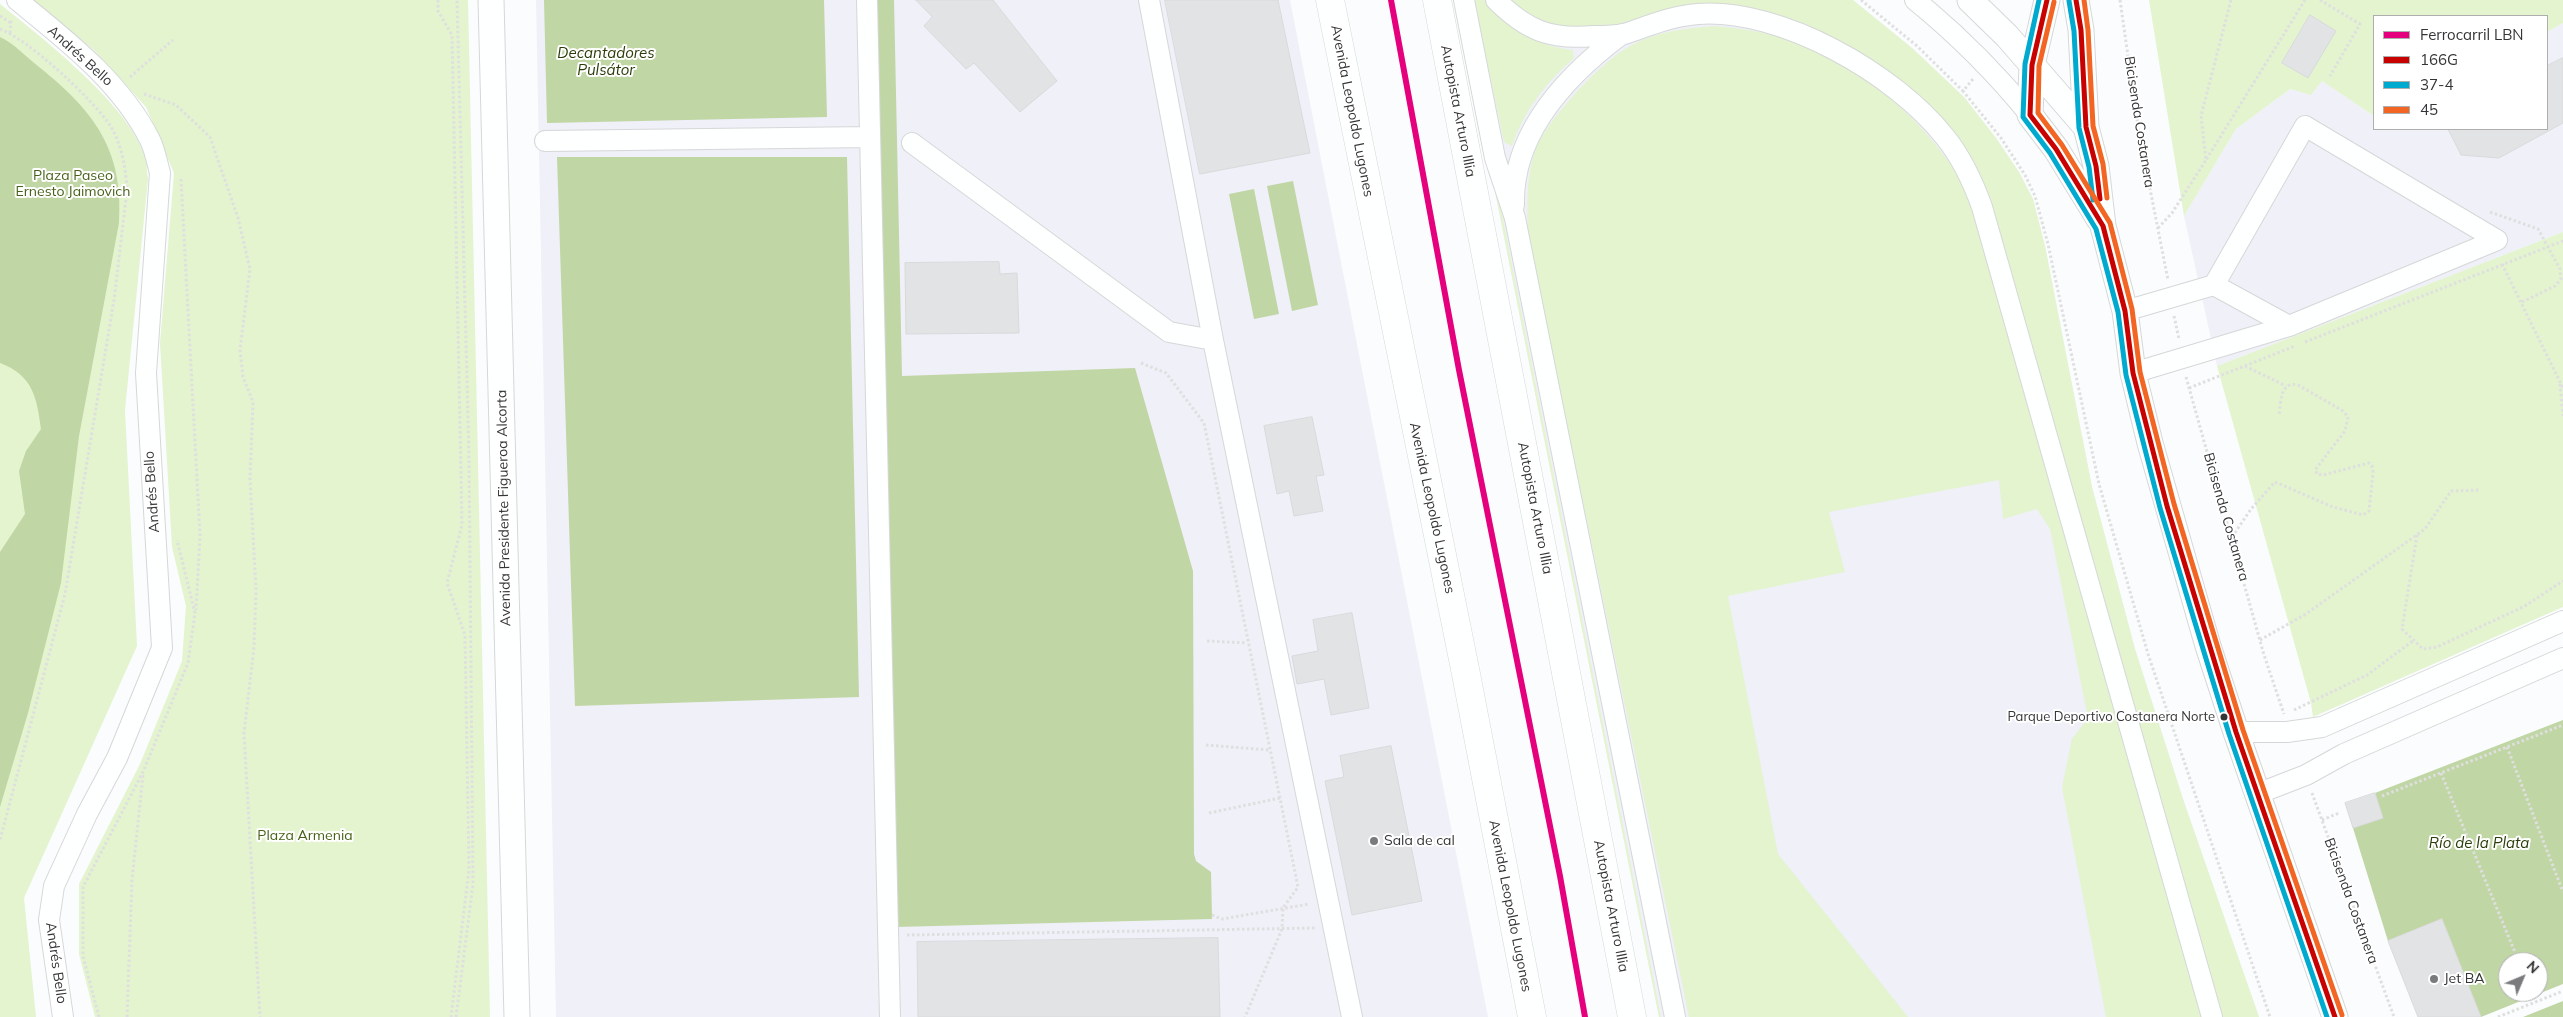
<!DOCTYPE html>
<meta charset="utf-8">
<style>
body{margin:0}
#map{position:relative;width:2563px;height:1017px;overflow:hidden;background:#fbfcfe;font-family:Mulish,sans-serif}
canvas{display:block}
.legend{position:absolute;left:2373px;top:15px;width:175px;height:115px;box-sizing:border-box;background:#fff;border:1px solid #aeaeaf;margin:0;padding:6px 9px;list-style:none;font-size:15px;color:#343536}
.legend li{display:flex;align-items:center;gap:10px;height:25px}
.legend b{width:25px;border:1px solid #aeaeaf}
.north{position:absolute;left:2498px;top:952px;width:50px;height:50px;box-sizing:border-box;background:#fff;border:1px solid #aeaeaf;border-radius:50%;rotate:45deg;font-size:14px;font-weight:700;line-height:20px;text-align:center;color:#343536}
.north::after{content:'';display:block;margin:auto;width:18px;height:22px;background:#7a7b7c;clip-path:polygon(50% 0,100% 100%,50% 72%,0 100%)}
</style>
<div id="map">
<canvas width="2563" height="1017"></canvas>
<ul class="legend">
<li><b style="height:6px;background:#e5007d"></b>Ferrocarril LBN</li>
<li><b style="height:6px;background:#c70201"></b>166G</li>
<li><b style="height:6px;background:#00a9ce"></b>37-4</li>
<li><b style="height:6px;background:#f26522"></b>45</li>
</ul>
<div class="north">N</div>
</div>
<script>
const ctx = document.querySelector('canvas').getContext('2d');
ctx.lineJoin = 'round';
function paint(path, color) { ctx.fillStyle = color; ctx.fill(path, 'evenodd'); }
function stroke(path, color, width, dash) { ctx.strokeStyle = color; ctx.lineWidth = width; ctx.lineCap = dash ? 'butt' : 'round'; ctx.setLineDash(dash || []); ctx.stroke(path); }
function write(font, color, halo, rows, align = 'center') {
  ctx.font = font + ' Mulish,sans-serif'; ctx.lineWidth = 4; ctx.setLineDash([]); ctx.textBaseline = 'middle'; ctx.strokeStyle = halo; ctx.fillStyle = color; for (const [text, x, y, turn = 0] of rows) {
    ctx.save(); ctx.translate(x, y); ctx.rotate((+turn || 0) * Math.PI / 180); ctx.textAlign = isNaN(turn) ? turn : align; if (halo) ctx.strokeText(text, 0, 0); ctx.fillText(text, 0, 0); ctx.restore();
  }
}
const built = new Path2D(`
 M536,0H1290L1488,1017H556Z
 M1457,0H1853L1912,48L1964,97L1996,138L2019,172L2033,199L2045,246L2092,487L2135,649L2184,802L2259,1017H1659Z
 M2563,23V232L2217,366L2184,216L2236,129L2290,89L2311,95L2322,81L2374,116V129H2547V32Z`);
const green = new Path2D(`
 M32,0H468L490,1017H95L79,954V884L140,764L182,661L186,606L172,547L160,343L174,173L146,107L94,50Z
 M1457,0L1490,154L1661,1017H1659Z
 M1474,0H1484C1509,25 1537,47 1573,50L1574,58C1547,81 1523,112 1512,146L1504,142Z
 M1508,0H1853L1912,48L1964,97L1996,138L2019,172L2033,199L2045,246L2092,487L2135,649L2184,802L2259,1017H2221L1980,175L1824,35L1657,14L1618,24L1576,31L1541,24Z
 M2149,0H2563V23L2547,32V16H2374V116L2322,81L2311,95L2290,89L2236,129L2184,216Z
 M0,4C42,38 132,107 146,160C147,166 147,173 148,179L125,410L137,646L24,898L36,1017H0Z
 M1717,26C1747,29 1777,34 1805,45C1871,71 1935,132 1969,193L2203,1017H2106L2062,787L2072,739L2088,718L2050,529L2037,509L2003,519L1999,480L1829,512L1845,572L1728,596L1778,854L1908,1017H1689L1528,234C1527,208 1526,177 1535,151C1546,121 1603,59 1632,45C1658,31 1687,28 1717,26Z
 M2563,232V607L2313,717L2311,703L2217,366Z`);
const water = new Path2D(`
 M544,0H824L827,117L547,123Z
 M876,0H894L902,376L1135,368L1193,571L1194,854L1196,861L1211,872L1212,919L895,927Z
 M0,37C14,43 27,58 39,67C94,111 124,150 119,223L79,436L61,583L28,713L0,807V552L25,514L19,471L26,451L41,429C37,398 33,375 0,363Z
 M557,157H847L859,697L575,706Z
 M1293,181L1318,305L1292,311L1267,186Z
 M1254,189L1279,314L1254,319L1229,194Z
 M2563,720V1017H2481L2442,919L2388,941L2353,828L2383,818L2375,793ZM2508,962H2538V992H2508Z`);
const pier = new Path2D(`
 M2563,984V1001L2523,1017H2481Z`);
const building = new Path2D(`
 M916,0H993L1057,81L1020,112L974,63L966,69L924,26L932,17Z
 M1165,0H1278L1310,153L1200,174Z
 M2310,15L2336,31L2308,78L2282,63Z
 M2563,58V123L2499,158L2461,155L2448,129H2547V66Z
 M999,262L1000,274L1017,273L1019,333L906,334L905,263Z
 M1312,417L1324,475L1316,476L1323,511L1294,516L1289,491L1277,494L1264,426Z
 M1352,613L1369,708L1331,715L1324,679L1297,684L1292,656L1318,651L1313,620Z
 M1391,746L1422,901L1352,915L1325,781L1344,777L1340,756Z
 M2375,793L2383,818L2353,828L2345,803Z
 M2442,919L2481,1017H2418L2388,941Z
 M1218,938L1220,1017H918L917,942Z`);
const path = new Path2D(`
 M438,0V11L452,35L462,525L447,583L465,635L469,870L451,1017
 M1861,0L1917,46L1963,91
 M2120,0L2139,133L2168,280
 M2231,0L2201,116L2206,160L2305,0
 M2320,0L2360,24L2330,76
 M0,16L11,23
 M0,29C28,39 95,101 111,127C122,145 126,170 127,190L114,300L65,594L0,840
 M10,33L11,19
 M130,77L173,40
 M1973,79L1963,91L2001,138L2025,175L2035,196L2048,244L2099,484L2148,654L2270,1017
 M144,94L176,105L210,137L238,218L250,269L240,350L243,377L253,402L250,479L256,590L254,647L244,733L260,1017
 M181,179L200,536L196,610
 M2490,212L2538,229L2560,269L2561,279L2555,286L2520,303
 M2158,228L2172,213L2206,160
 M2502,264L2563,388
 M2174,316L2179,339
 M2305,342L2563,241
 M1141,363L1166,373L1204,423L1298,887L1283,908L1282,929L1245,1017
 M2245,366L2286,386
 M2186,377L2264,655L2284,714
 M2560,384L2563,416
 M2189,388L2295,346
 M2417,535L2402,629L2423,649L2437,647L2525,606L2563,581
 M2232,537L2251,509L2275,482L2333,507L2363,515L2369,511L2373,472L2372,466L2369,463L2323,475L2317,474L2315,470L2345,431L2348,417L2343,411L2298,385C2280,381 2281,401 2279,415
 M2260,640L2306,614L2425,529L2451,491L2480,490
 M1207,641L1247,643
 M2294,710L2367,675L2414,640
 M1206,745L1269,750
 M2507,747L2563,892
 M2441,773L2519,962
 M2312,793L2394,1017
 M2382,796L2563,725
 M1209,813L1280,798
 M2322,820L2339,813
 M1212,915L1222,919L1309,904
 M907,935L1316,928
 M99,1017L83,956V887L143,772L188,663L195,613L177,540
 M127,1017L132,880L143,775
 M456,1017L473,884L469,456L457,0
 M2498,1017L2563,991`);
const minor = new Path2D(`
 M17,0C66,40 121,82 150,140C155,150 157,162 160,173L146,373L162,648L117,758L87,814L54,886L49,920L63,1017
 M867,0L890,1017
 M1149,0L1213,340L1352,1017
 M1464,0L1495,158L1515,218L1675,1017
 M1496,0C1527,31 1551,40 1594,36C1604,36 1615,36 1624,34C1649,26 1671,16 1698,14C1781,8 1894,73 1945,137C1962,158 1973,182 1982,207L2212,1017
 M1915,0C1958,35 1995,72 2030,115
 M545,141L870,137
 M912,143L1169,332L1213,340
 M1514,205C1512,132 1567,75 1622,34
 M2214,285L2289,326
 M2125,311L2214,285L2305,126L2497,240
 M2133,373L2289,326L2497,240
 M2236,732H2287L2322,727L2563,621
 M2257,794L2306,775L2344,754L2563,658`);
const major = new Path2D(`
 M491,0L517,1017
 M1970,0L2007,36L2086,127
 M2047,0L2032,65L2030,115L2056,149L2099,219
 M2076,0L2081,30L2086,127L2096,166L2103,226L2125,311L2133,373L2150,443L2208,646L2236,732L2335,1017`);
const highway = new Path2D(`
 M1330,0L1466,674L1532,1017
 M1437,0L1632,1017`);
const bus1 = new Path2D(`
 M2047,0L2032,65L2030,115L2056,149L2103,226L2125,311L2133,373L2167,506L2236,732L2335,1017
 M2076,0L2081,30L2086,127L2096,166L2100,199`);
const bus2 = new Path2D(`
 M2039,0L2025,64L2023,117L2050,153L2096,229L2118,312L2126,375L2160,508L2229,734L2327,1017
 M2069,1L2074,31L2079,128L2089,167L2093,200`);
const bus3 = new Path2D(`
 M2084,0L2088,30L2093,126L2103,164L2107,198
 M2054,2L2039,66L2038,113L2062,145L2110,223L2132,309L2140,372L2174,504L2243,730L2342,1015`);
const rail1 = new Path2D(`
 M1391,0L1459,370L1560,876L1585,1017`);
const markers = [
 [2224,717,4.5,"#343536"],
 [1374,841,5,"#7a7b7c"],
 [2434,979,5,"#7a7b7c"]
];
const busNames = [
 ["Parque Deportivo Costanera Norte",2215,717]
];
const streetNames = [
 ["Andrés Bello",80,56,42],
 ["Avenida Leopoldo Lugones",1352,111,79],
 ["Autopista Arturo Illia",1458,111,79],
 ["Bicisenda Costanera",2139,122,81],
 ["Andrés Bello",152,492,-94],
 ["Avenida Presidente Figueroa Alcorta",504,508,-91],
 ["Avenida Leopoldo Lugones",1432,508,78],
 ["Autopista Arturo Illia",1535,508,79],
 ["Bicisenda Costanera",2226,517,74],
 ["Bicisenda Costanera",2351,901,70],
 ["Avenida Leopoldo Lugones",1510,906,79],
 ["Autopista Arturo Illia",1611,906,79],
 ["Andrés Bello",56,963,82]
];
const parkNames = [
 ["Plaza Paseo",73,176],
 ["Ernesto Jaimovich",73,192],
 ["Plaza Armenia",305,836]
];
const poiNames = [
 ["Sala de cal",1384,841],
 ["Jet BA",2444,979]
];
const waterNames = [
 ["Decantadores",606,53],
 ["Pulsátor",606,70],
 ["Río de la Plata",2479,843]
];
paint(built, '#eff0f8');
paint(green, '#e3f4cf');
paint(water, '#c0d6a4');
paint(pier, '#fbfcfe');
paint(building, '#e2e3e4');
stroke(building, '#d9dadc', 1);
stroke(minor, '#d6d7d8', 22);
stroke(major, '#d6d7d8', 27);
stroke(highway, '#d6d7d8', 29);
stroke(path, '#dfdfdf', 3, [2.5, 2.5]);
stroke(minor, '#feffff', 20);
stroke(major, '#feffff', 25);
stroke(highway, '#feffff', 28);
stroke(bus1, '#c70201', 5);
stroke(bus2, '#00a9ce', 5);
stroke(bus3, '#f26522', 5);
stroke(rail1, '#e5007d', 6);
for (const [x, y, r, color] of markers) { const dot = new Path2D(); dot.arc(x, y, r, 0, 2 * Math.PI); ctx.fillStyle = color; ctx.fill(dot); stroke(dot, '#fff', 2); }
write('13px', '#343536', '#fff', busNames, 'right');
write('14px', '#343536', '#fff', streetNames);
write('14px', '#476117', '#fff', parkNames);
write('14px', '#343536', '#fff', poiNames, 'left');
write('italic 15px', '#2a3c08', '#fff', waterNames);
</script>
